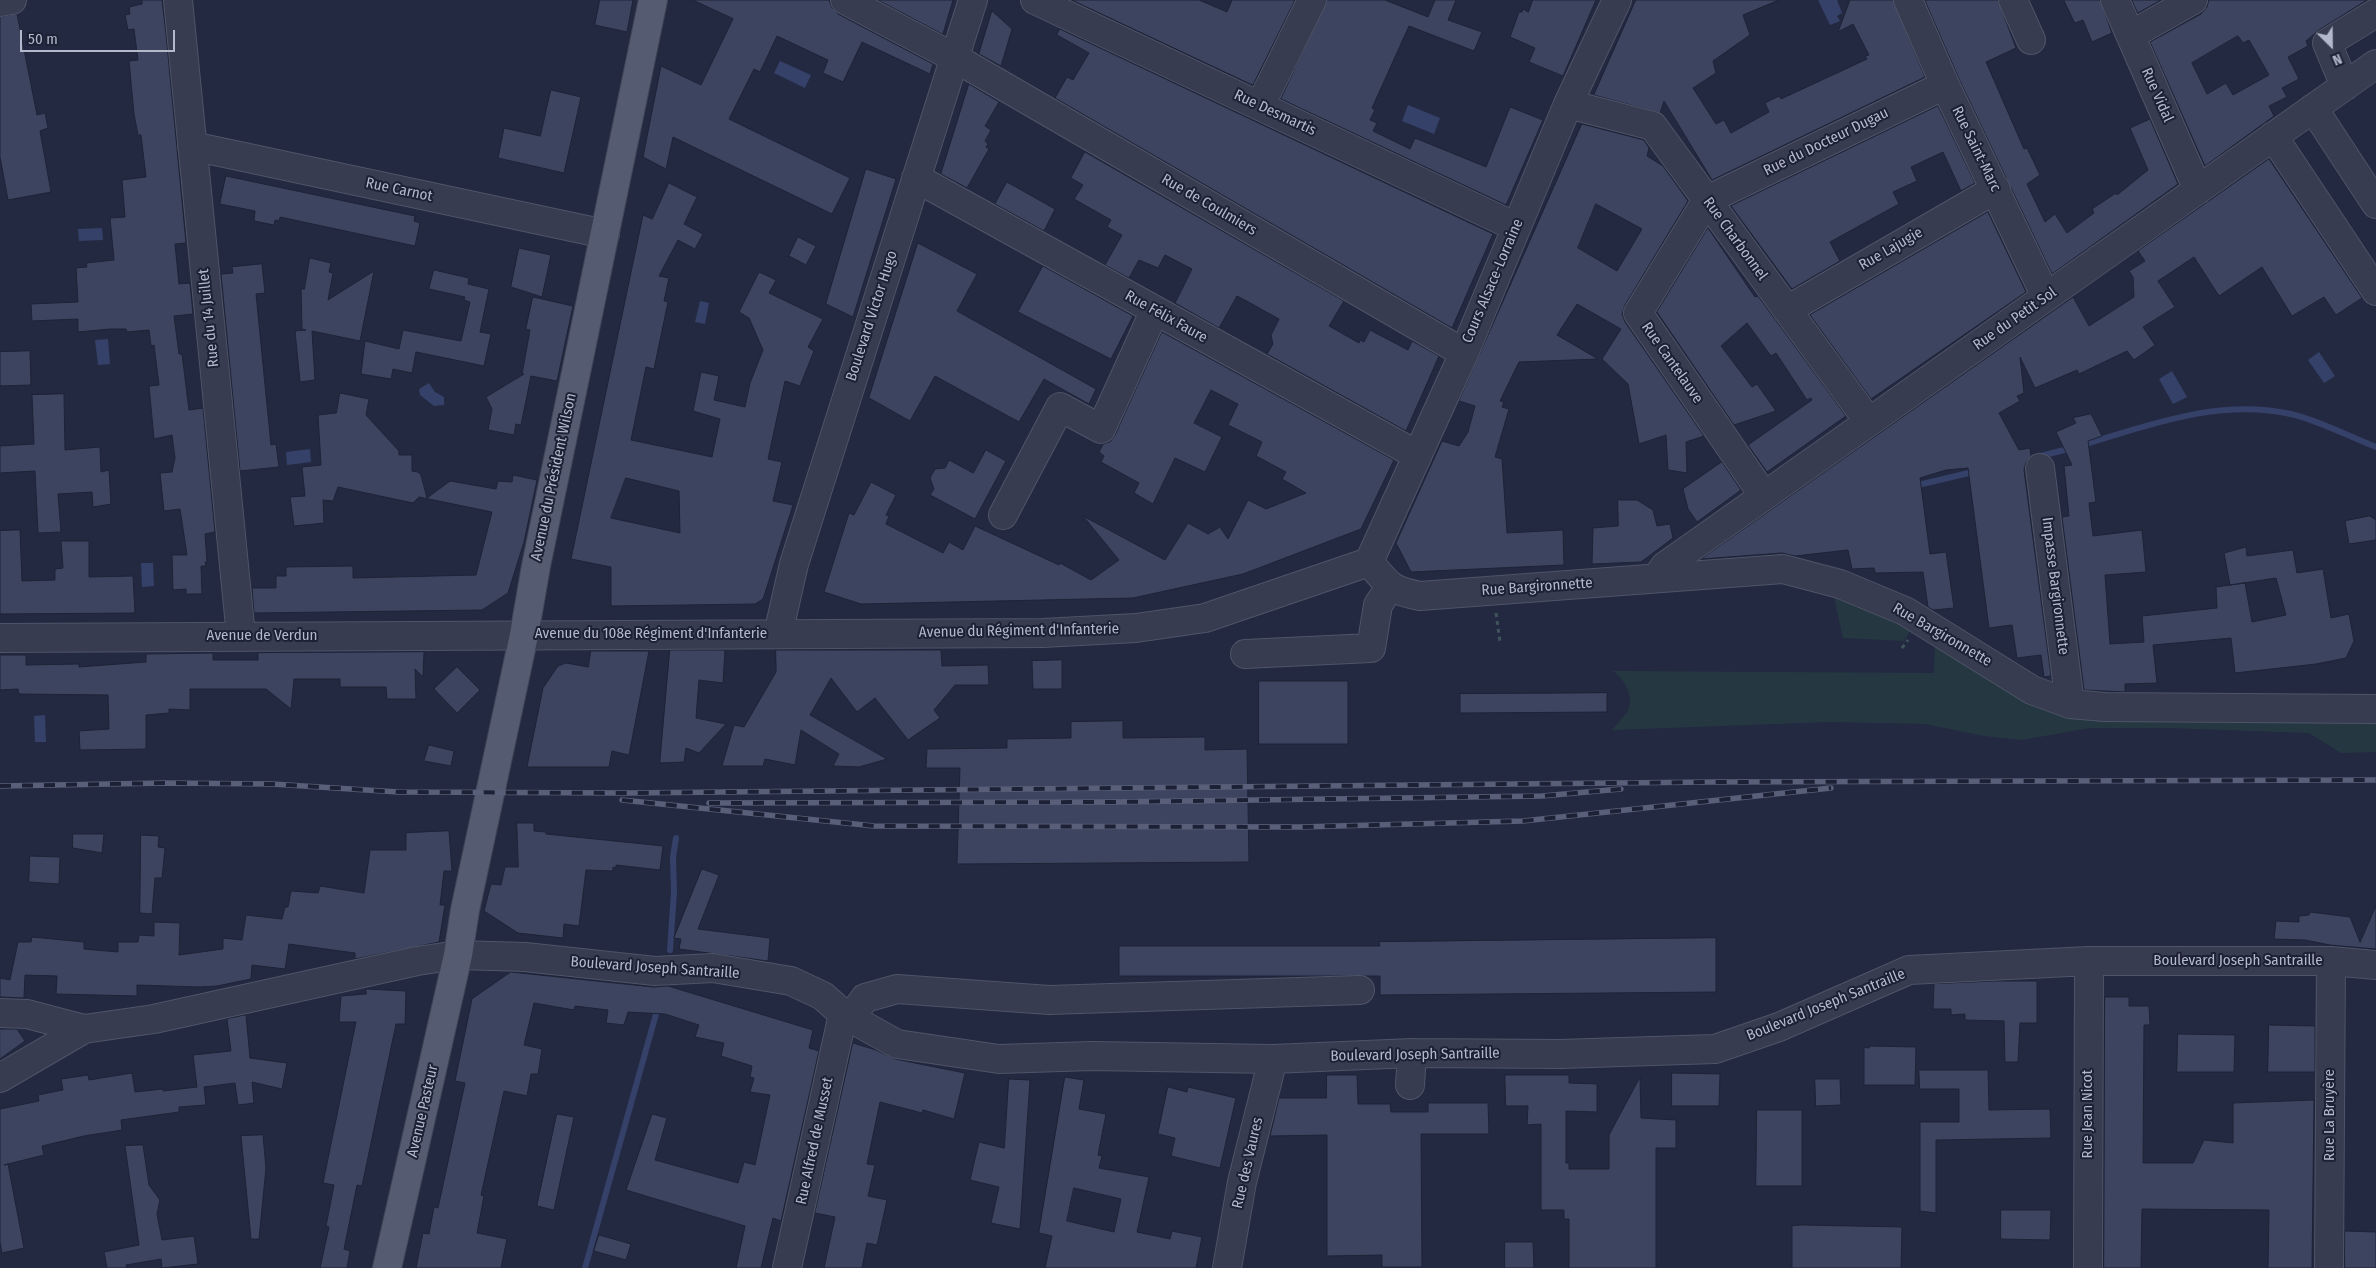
<!DOCTYPE html>
<meta charset="utf-8">
<style>
body{margin:0}
#map{position:relative;width:2376px;height:1268px;overflow:hidden;background:#232941;font-family:"Fira Sans Condensed",sans-serif}
canvas{display:block}
.north{position:absolute;left:2306px;top:20px;width:50px;height:50px;-webkit-text-stroke:4px #1c2135;paint-order:stroke;rotate:157deg;font-size:14px;font-weight:700;line-height:20px;text-align:center;color:#b4b8cb}
.north::after{content:'';display:block;margin:auto;width:18px;height:22px;background:#b4b8cb;clip-path:polygon(50% 0,100% 100%,50% 72%,0 100%)}
.scale{position:absolute;left:20px;top:30px;width:155px;height:22px;box-sizing:border-box;border:2px solid #b4b8cb;border-top:0;padding-left:6px;font-size:15px;line-height:18px;white-space:nowrap;color:#b4b8cb;-webkit-text-stroke:4px #1c2135;paint-order:stroke}
</style>
<div id="map">
<canvas width="2376" height="1268"></canvas>
<div class="north">N</div>
<div class="scale">50 m</div>
</div>
<script>
const ctx = document.querySelector('canvas').getContext('2d');
ctx.lineJoin = 'round';
function paint(path, color) { ctx.fillStyle = color; ctx.fill(path, 'evenodd'); }
function stroke(path, color, width, dash) { ctx.strokeStyle = color; ctx.lineWidth = width; ctx.lineCap = dash ? 'butt' : 'round'; ctx.setLineDash(dash || []); ctx.stroke(path); }
function write(font, color, halo, rows, align = 'center') {
  ctx.font = font + ' "Fira Sans Condensed",sans-serif'; ctx.lineWidth = 4; ctx.setLineDash([]); ctx.textBaseline = 'middle'; ctx.strokeStyle = halo; ctx.fillStyle = color; for (const [text, x, y, turn = 0] of rows) {
    ctx.save(); ctx.translate(x, y); ctx.rotate((+turn || 0) * Math.PI / 180); ctx.textAlign = isNaN(turn) ? turn : align; if (halo) ctx.strokeText(text, 0, 0); ctx.fillText(text, 0, 0); ctx.restore();
  }
}
const green = new Path2D(`
 M1833,593L1861,602L1911,629L1904,641L1843,638Z
 M1935,642L2028,703L2078,716L2376,722V752L2341,753L2309,733L2169,728H2089L2022,740L1984,736L1925,724L1829,722L1612,730C1617,724 1623,718 1627,712C1636,697 1624,679 1613,671L1934,673Z`);
const water = new Path2D(`
 M1818,0H1837L1842,13L1837,16L1840,21L1830,25Z
 M780,61L811,75L805,88L774,73Z
 M1408,105L1440,118L1434,134L1402,121Z
 M102,228L103,240L79,241L78,229Z
 M700,301L709,303L705,324L695,322Z
 M108,339L110,364L98,365L95,340Z
 M2319,352L2335,376L2324,383L2308,360Z
 M2172,371L2187,397L2173,404L2159,379Z
 M429,383L435,392L444,397V405L434,406L420,395L419,389Z
 M310,449L311,462L287,465L286,452Z
 M141,563H153L154,586L142,587Z
 M45,715L46,742H35L34,716Z`);
const stream = new Path2D(`
 M2082,445C2150,425 2219,398 2291,414C2320,421 2348,436 2376,447
 M2025,460L2072,448
 M1914,486L1977,471
 M670,950L674,892L673,857L676,838
 M585,1268L658,1007`);
const building = new Path2D(`
 M142,0H162L166,34L186,243L175,244L179,284L190,283L193,314L174,316L179,354H182L189,410L203,408L215,532L205,534L207,562H205L206,566H201L202,594H186V589L173,590L172,555H187L180,509L164,511L160,473L172,472L175,458L172,435L154,439L149,386L159,385L154,345L151,346L149,330L127,332L126,329H110L78,332V319L32,321L31,304L78,302L76,268L87,267L86,263L114,260L110,218L125,217L122,180L146,177L141,135H138L134,114L129,61L138,60L134,29L128,30L125,15L130,14L129,7L142,4Z
 M600,0H633L627,32L595,25Z
 M693,0H829L832,8L838,14L933,64L930,74L862,42L843,82L823,73L828,60L777,36L760,72L754,69L729,119L850,178L832,214L673,137L666,169L643,157L661,66L701,85L733,19Z
 M878,0H953L943,34Z
 M1072,0H1199L1227,12L1232,0H1295L1253,85Z
 M1327,0H1385L1428,17L1435,0H1456L1448,20L1482,32L1474,51L1409,26L1372,108L1375,110L1370,120L1377,123L1373,131L1410,149L1415,138L1486,167L1510,107L1543,120L1506,205L1281,99Z
 M1533,0H1596L1563,76L1529,62L1535,48L1510,37L1519,12H1522L1523,9L1528,12Z
 M1636,0H1779L1743,15L1750,35L1713,61L1716,73L1693,88L1716,124L1724,120L1731,133L1769,112L1765,103L1779,96L1781,99L1867,59L1865,56L1869,55L1853,24L1838,32L1850,0H1893L1925,77L1712,180L1664,101L1660,113L1594,95Z
 M1925,0H1998L2016,48L1986,62L2024,149L2027,148L2040,175L2027,184L2045,222L2055,214L2067,233L2094,213L2092,209L2116,193L2117,195L2148,170L2130,128L2150,119L2178,184L2052,274L1959,79Z
 M2064,0H2100L2112,33L2092,42L2083,20L2075,23Z
 M2132,0H2161L2138,13Z
 M2209,0H2367L2319,30L2306,41L2308,46L2288,57L2299,79L2282,88L2287,97L2269,106L2274,116L2205,166L2150,42L2201,14L2207,7ZM2238,36L2243,43L2249,40L2269,75L2233,95L2226,83L2207,94L2192,63Z
 M992,11L1012,29L1001,66L979,54Z
 M17,14L37,115L45,113L48,128L40,131L51,192L8,200L0,157V17Z
 M1060,29L1493,234L1452,328L1055,98L1067,77L1073,80L1089,53L1057,35Z
 M969,84L999,102L985,126L991,130L985,141L988,144L986,147L989,149L967,188L941,174Z
 M551,90L581,97L564,173L498,158L504,128L540,136Z
 M1938,106L1975,183L1961,191L1943,152L1911,167L1917,181L1893,192L1899,204L1830,242L1840,261L1792,289L1731,206Z
 M1582,124L1644,140L1649,148L1647,156L1663,166L1688,201L1625,305L1622,314L1625,322L1704,436L1686,442L1687,473L1668,470L1666,435L1639,444L1628,384L1602,359L1621,329L1577,304L1557,335L1598,359L1519,362L1500,401L1504,402L1502,407L1509,409L1495,457L1502,459L1507,533L1563,530L1564,565L1411,572L1396,543L1442,441L1459,446L1468,432L1475,406L1459,401ZM1596,204L1642,229L1617,271L1578,248Z
 M1085,152L1344,301L1329,326L1359,343L1360,340L1364,342L1370,330L1408,350L1412,341L1439,356L1406,431L1267,354L1273,344L1271,335L1279,319L1252,304L1237,296L1219,328L1175,303L1192,269L1165,255L1158,268L1139,260L1129,278L1105,265L1122,235L1107,227L1111,220L1074,199L1083,185L1071,178Z
 M2269,159L2362,298L2336,315L2324,297L2292,316L2262,267L2219,296L2194,257L2158,281L2175,307L2143,327L2155,345L2134,360L2127,351L2079,374L2077,370L2035,388L2020,357L2024,393L2017,396L2020,401L1999,413L2019,450L2030,448L2031,456L2026,462L2024,470L2051,676L2044,677L2041,655L2017,658L2012,625L1989,628L1968,468L1946,470L1920,478L1930,554L1946,552L1954,608L1933,610L1928,607L1923,572L1875,573L1874,568L1852,569L1848,550L1795,556L1782,553L1701,559L2073,297L2089,326L2134,297L2133,277L2129,271L2145,261L2138,251Z
 M866,169L896,179L853,317L826,304Z
 M226,176L415,216L414,221L420,223L415,246L280,217L279,221L275,220L274,225L254,221L255,211L220,204Z
 M1007,182L1055,209L1044,231L995,204Z
 M669,183L697,197L684,224L703,234L695,249L678,240L659,276L669,278L664,301L668,302L654,369L646,367L631,440L712,457L720,419L693,411L701,372L719,376L714,400L745,407L750,383L763,350L749,318L739,312L759,272L776,280L769,293L823,319L808,347L814,351L800,386L785,381L768,459L782,462L773,501L793,505L765,593L763,599L755,604L611,606V567L571,559L643,215L652,219ZM626,478L679,491L680,533L611,518Z
 M1988,212L2026,292L1871,399L1810,315Z
 M1708,228L1755,297L1758,296L1846,416L1767,472L1748,445L1812,400L1811,398L1807,400L1776,353L1771,356L1747,323L1721,346L1752,387L1757,384L1776,411L1734,425L1657,312Z
 M798,237L816,246L806,265L789,256Z
 M918,243L977,274L957,311L1096,389L1089,404L1044,379L1019,422L935,376L910,421L869,398Z
 M519,248L551,255L542,297L511,287Z
 M310,258L331,263L329,272L333,273L328,300L374,271L360,341L312,331L315,380L300,382L295,331L306,330L302,329L301,289H304Z
 M262,264L265,293L256,294L271,445L276,444L279,467L240,471L221,274L233,273L232,267Z
 M1043,266L1133,316L1111,359L1018,312Z
 M434,270L469,278L468,284L489,289L480,332L491,334L484,366L416,352L412,373L393,369L391,379L361,374L365,341L399,349L403,330L461,341L470,302L464,300L465,297L429,289Z
 M533,297L573,306L557,381L531,376L521,425L516,424L514,435L488,430L492,409L486,397L524,374H522L530,330L526,329Z
 M1162,332L1394,460L1361,529L1243,574L1133,598L861,604L824,592L849,513L854,515L871,482L896,495L886,515L889,516L886,524L943,553L949,542L963,550L975,526L1059,565L1060,563L1091,580L1119,560L1083,516L1165,560L1188,523L1208,534L1220,527L1228,539L1248,500L1266,509L1306,493L1282,479L1286,472L1256,456L1262,442L1228,425L1238,404L1211,390L1194,423L1222,437L1205,472L1175,458L1153,504L1134,493L1139,483L1101,462L1104,456L1099,452L1103,444L1110,442L1115,435Z
 M30,351L31,385L0,386V352Z
 M340,393L369,399L366,415L399,451V455H412V471L418,472L421,475L427,498L450,481L496,489L498,481L512,482L513,475L537,480L524,542L508,593L482,610L254,613L252,588H276V576H286V567L353,566V578L476,575L492,512L419,497L413,503L338,487L333,501L323,500L324,523L294,526L290,497L305,496L302,467L321,465L318,415L336,413Z
 M64,394L65,450L100,447L101,472L109,470L111,504L93,507L92,492L58,494L61,532L38,533L35,471L0,473V446L34,444L32,395Z
 M2091,414L2102,436L2088,441L2096,502L2089,503L2093,536L2142,530L2146,572L2105,575L2110,644L2144,642L2142,616L2217,608L2216,587L2245,583L2252,622L2286,615L2276,578L2230,585L2224,553L2246,547L2247,556L2293,550L2297,573L2323,569L2331,618L2349,614L2354,641L2346,658L2316,664L2235,673L2231,638L2153,645L2157,683L2125,684V692L2084,690L2062,517L2069,516L2064,466L2072,465L2056,432L2076,423L2073,418Z
 M986,450L1006,461L975,519L930,495L934,489L930,478L935,469L945,468L949,460L973,473Z
 M1722,462L1741,490L1697,522L1688,509L1683,489Z
 M1618,500H1637L1653,510L1657,526L1670,524L1673,538L1641,562L1592,564L1593,528L1618,526Z
 M2370,516L2376,520V540L2349,544L2345,521Z
 M20,530L22,581L55,580V569L63,568L61,541H89V577L133,576L135,613L0,614V531Z
 M670,650H725L723,683L699,680L696,718L726,724L699,753L686,748L684,762L660,763Z
 M776,650H941L942,666L988,665L989,685H955L934,710L940,718L908,740L875,698L857,712L831,678L810,715L887,759L859,767L833,766L839,754L801,730L795,765L765,759L763,766H722L734,725L744,727L776,672Z
 M591,651H649L629,755L612,751L609,767H527L543,688L558,666L566,663L588,667Z
 M424,652L423,677L415,669L416,699H387L386,687H340V679H294L291,709L266,689H190V710L169,709V713L146,715V749L80,750L79,731L109,729L108,695L19,694L18,689L0,690V655H26V665L79,664V667L146,662V654L213,653V660H258V653Z
 M1062,660V689H1033L1032,661Z
 M457,667L480,690L457,713L434,689Z
 M1259,681H1348V744H1259Z
 M1607,693V712L1460,713V694Z
 M1123,721V738L1205,737V750L1247,749L1249,862L957,864L960,768H926L927,749L1007,748V739L1071,738V722Z
 M429,745L454,751L451,766L424,761Z
 M517,823H534V831L546,832V834L663,846L660,870L616,865V868L613,867V871L586,870L579,926L564,924L563,938L518,933L484,911L491,884L501,885L505,867H518Z
 M449,831L452,871H444L440,905H445L439,942L355,959V953L289,944L285,969L252,965L251,979L217,986L199,987L137,985V996L56,994L57,976L25,975L24,998L0,997V978L10,980L18,942H31L32,937L84,942V949L118,952V942H138L139,935L154,936V922L180,923L179,955L223,949V938L242,940L246,915L282,919L285,907H288L291,891L318,893L320,886L364,893L370,850H406V833Z
 M73,834H104L102,853L73,848Z
 M141,835L159,836L158,847L165,848L162,878H155L152,914L140,913Z
 M30,856L60,857L59,884L29,882Z
 M702,869L719,875L698,929L770,938L768,961L679,949L681,939L674,938Z
 M2376,906V949L2330,945L2305,940L2274,939L2276,921L2299,922V916L2309,915L2310,912L2350,917L2360,942Z
 M1716,938V992L1380,995V976H1119V946H1380L1379,942Z
 M511,972L653,987L668,986L813,1030L809,1048L819,1051L781,1221L773,1218L761,1268H736L745,1226L626,1190L652,1114L667,1118L655,1160L738,1183L744,1162L755,1165L770,1095L750,1092L754,1078L750,1077L752,1066L721,1056L724,1043L695,1037L699,1025L665,1014L628,1012L624,1025L606,1023L608,1010L575,1006L574,1010L534,1003L524,1045L542,1049L538,1074H531L527,1096L504,1091L481,1195L484,1196L477,1233L507,1239L501,1268H416L423,1233L429,1234L434,1207L438,1208L465,1083L455,1081L472,999Z
 M1995,981H2037V1023H2020L2018,1062H2005L2004,1021L1965,1020V1014L1951,1015V1009H1933L1934,984Z
 M366,989L406,991L405,1024H396L362,1186L357,1185L344,1249L350,1251L347,1268H320L329,1227L326,1226L334,1185L323,1183L356,1022H339L341,996L366,994Z
 M2105,997H2129V1006H2149L2150,1025H2144L2143,1163H2193L2204,1140L2233,1143V1103L2314,1100L2312,1268H2268L2269,1210L2142,1209L2141,1268H2104Z
 M246,1015L250,1058L287,1063L282,1089L252,1082L254,1103L238,1105L235,1083L204,1087L206,1105L179,1107V1112L121,1120L122,1130L84,1136L42,1146L44,1155L4,1165L8,1164L24,1248L2,1253L0,1242V1109L39,1101L38,1095L63,1090L61,1079L88,1075L89,1080L132,1073L135,1092L163,1089V1091L197,1087L193,1055L231,1051L227,1019Z
 M2269,1025L2315,1026V1072H2268Z
 M0,1029H17L25,1041L0,1059Z
 M2178,1034L2235,1035L2234,1072H2177Z
 M853,1043L876,1050L895,1059L965,1073L954,1119L923,1110L922,1113L880,1102L867,1164L875,1165L868,1196L887,1200L877,1245L867,1243L862,1268H824L835,1217L815,1213Z
 M1869,1046L1916,1047L1915,1085H1864V1047L1869,1048Z
 M1919,1070H1988L1989,1110L2050,1109L2051,1138L1936,1140V1213L1920,1211V1122H1959V1089H1920Z
 M1672,1073L1720,1074L1719,1106H1672Z
 M1327,1075H1357L1358,1104H1390L1391,1112H1428V1103H1488L1489,1134H1421L1422,1267H1382V1255L1327,1256V1135L1270,1136L1279,1098H1326Z
 M1505,1075H1569V1083L1597,1084V1112L1566,1111V1163H1569V1169H1609V1135L1640,1077L1641,1118L1676,1120V1148H1656V1268H1569V1219H1564V1210H1541V1124L1527,1125L1528,1106H1506Z
 M1065,1077L1084,1080L1079,1109L1106,1114L1098,1155L1102,1156L1099,1168L1149,1177L1137,1232L1170,1239L1172,1231L1202,1237L1196,1268H1045L1052,1236L1039,1233ZM1074,1188L1121,1199L1114,1232L1067,1221Z
 M1009,1079L1030,1080L1020,1229L991,1223L999,1187L970,1180L979,1142L1004,1148Z
 M1815,1079H1840L1841,1105L1816,1106Z
 M1168,1087L1187,1092L1188,1087L1236,1098L1220,1168L1171,1156L1175,1138L1158,1134Z
 M1757,1110H1802V1186H1756Z
 M557,1114L574,1117L554,1210L537,1206Z
 M263,1135L266,1168L259,1239H251L241,1136Z
 M143,1145L149,1185L160,1200L157,1214L162,1240L194,1236L198,1264L162,1268L161,1259L126,1265L127,1268H107L104,1252L139,1245L125,1146Z
 M2001,1210H2051L2050,1240L2001,1239Z
 M1801,1225L1902,1227L1901,1268H1792V1226Z
 M2345,1231L2376,1232V1268H2345Z
 M599,1235L631,1244L626,1260L594,1251Z
 M1505,1242H1533L1534,1268H1505Z`);
const path = new Path2D(`
 M1496,613L1500,642
 M1902,648L1908,640`);
const minor = new Path2D(`
 M178,0L241,636
 M845,0L955,58L1464,353
 M1035,0L1516,227
 M1908,0L1945,85L2046,297
 M2013,0L2031,40
 M2115,0L2198,190
 M0,2L12,0
 M2131,35L2193,0
 M2345,86L2327,43L2376,13
 M1568,104L1653,126L1869,422
 M1260,106L1312,0
 M2313,108L2376,204
 M2273,136L2376,291
 M192,146L605,234
 M916,178L1417,455
 M1787,310L1996,189
 M2040,468L2070,704
 M1764,496L1638,313L1707,200L1945,85
 M1003,515L1060,407L1101,429L1155,310
 M1369,562C1389,585 1389,590 1420,596L1783,569L1840,584L1905,611L2032,690L2070,704L2105,707L2376,709
 M1369,562L1464,353L1568,104L1617,0
 M1657,577L1665,566L2376,64
 M778,634L794,564L973,0
 M0,638L1043,633L1136,628L1205,618L1369,562
 M1245,654L1371,648L1378,605L1390,587
 M0,1013L27,1014L84,1029
 M850,1018L865,998L897,989L1049,1000L1360,990
 M0,1078L84,1029L154,1019L417,961L458,955L525,957L655,971L713,968L791,981L823,996L843,1014L897,1044L999,1059L1092,1056L1273,1059L1412,1053L1560,1054L1715,1049L1779,1027L1909,970L2089,961H2331L2376,965
 M1410,1085L1412,1053
 M787,1268L843,1014
 M1227,1268L1242,1182L1273,1059
 M2088,1268L2089,961
 M2329,1268L2331,961`);
const major = new Path2D(`
 M387,1268L458,955L465,910L524,635L536,566L653,0`);
const rail = new Path2D(`
 M0,786L165,783L272,784L398,792L627,793L1713,782L2376,780
 M622,800L874,826L1300,827L1523,821L1831,788
 M709,803L1114,802L1542,796L1621,789`);
const streetNames = [
 ["Rue Vidal",2157,95,66],
 ["Rue Desmartis",1275,113,25],
 ["Rue du Docteur Dugau",1826,142,-26],
 ["Rue Saint-Marc",1976,149,64],
 ["Rue Carnot",399,190,12],
 ["Rue de Coulmiers",1209,205,30],
 ["Rue Charbonnel",1735,239,54],
 ["Rue Lajugie",1891,249,-30],
 ["Cours Alsace-Lorraine",1493,281,-67],
 ["Boulevard Victor Hugo",872,316,-72],
 ["Rue Félix Faure",1166,317,29],
 ["Rue du 14 Juillet",209,318,-96],
 ["Rue du Petit Sol",2015,319,-35],
 ["Rue Cantelauve",1672,363,55],
 ["Avenue du Président Wilson",554,477,-78],
 ["Impasse Bargironnette",2055,586,83],
 ["Rue Bargironnette",1537,587,-4],
 ["Avenue du Régiment d'Infanterie",1019,631,-1],
 ["Avenue du 108e Régiment d'Infanterie",651,634],
 ["Rue Bargironnette",1942,635,30],
 ["Avenue de Verdun",262,636],
 ["Boulevard Joseph Santraille",2238,961],
 ["Boulevard Joseph Santraille",655,968,4],
 ["Boulevard Joseph Santraille",1826,1005,-22],
 ["Boulevard Joseph Santraille",1415,1055,-1],
 ["Avenue Pasteur",423,1111,-77],
 ["Rue Jean Nicot",2088,1114,-90],
 ["Rue La Bruyère",2330,1115,-90],
 ["Rue Alfred de Musset",815,1141,-78],
 ["Rue des Vaures",1248,1163,-77]
];
paint(green, '#253842');
paint(water, '#354168');
stroke(stream, '#354168', 6);
paint(building, '#3d445f');
stroke(building, '#1e2337', 1);
stroke(minor, '#4f5468', 30);
stroke(major, '#414559', 30);
stroke(path, '#40545b', 3, [4, 4]);
stroke(minor, '#373c50', 28);
stroke(major, '#555b70', 28);
stroke(rail, '#595f78', 5.5);
stroke(rail, '#1c2135', 4, [11]);
write('15px', '#b4b8cb', '#1c2135', streetNames);
</script>
